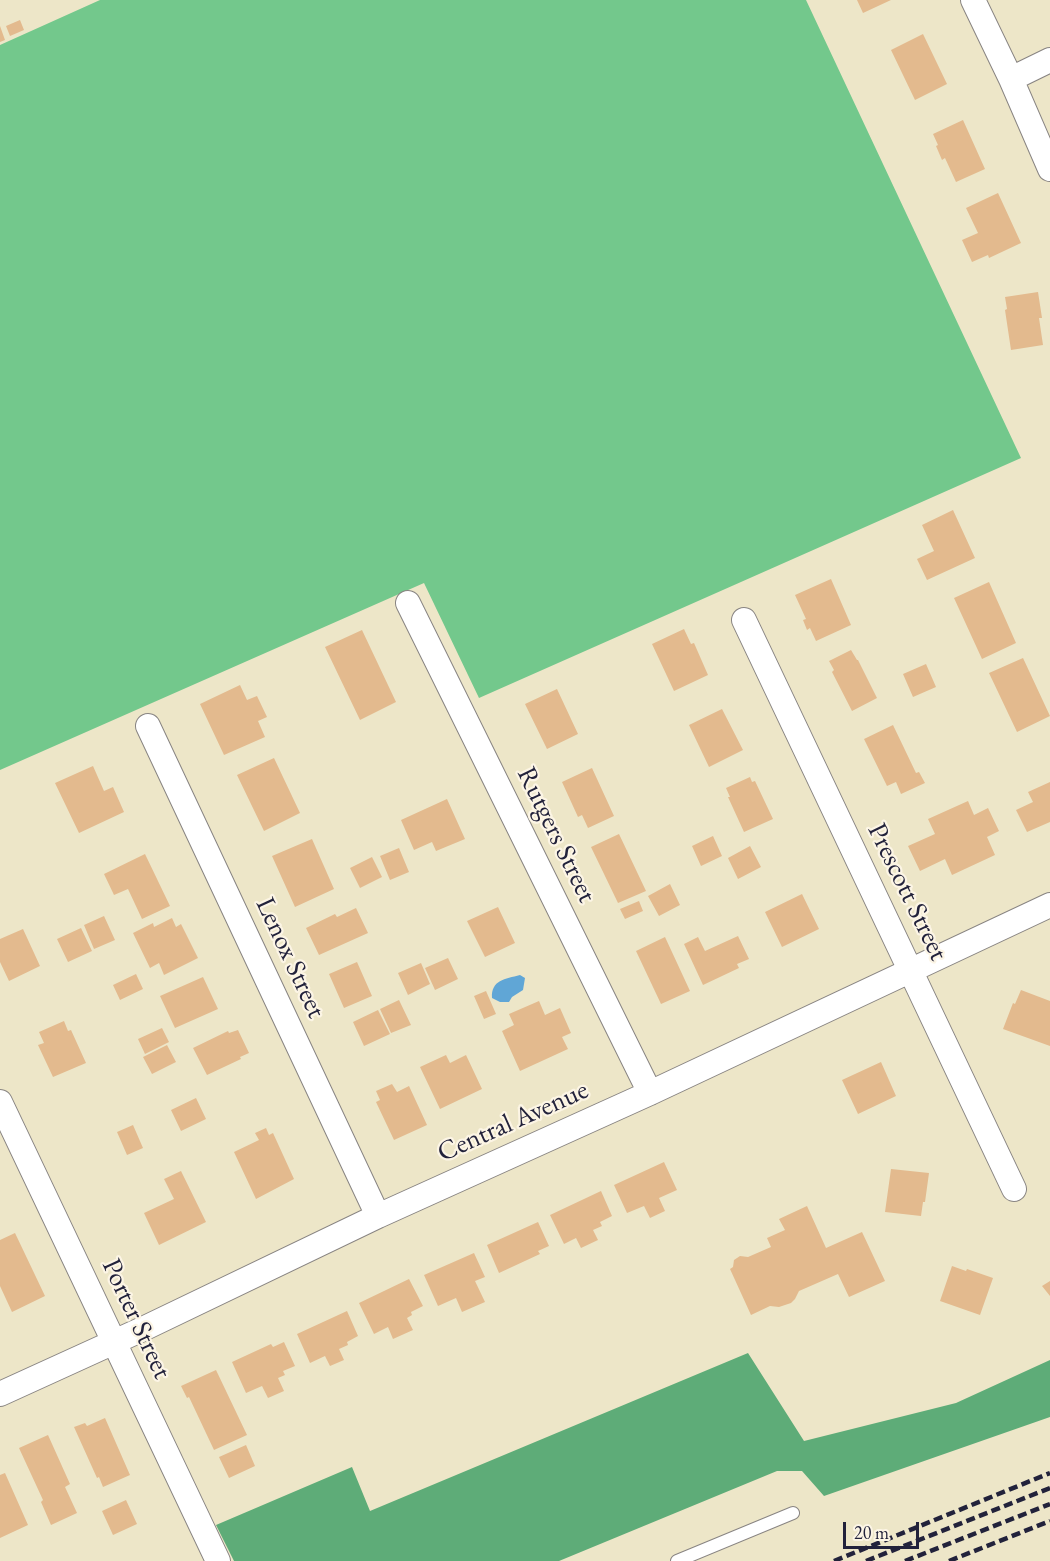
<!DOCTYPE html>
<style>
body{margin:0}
#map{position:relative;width:1050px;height:1561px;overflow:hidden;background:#ede6c8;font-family:"EB Garamond",serif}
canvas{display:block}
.scale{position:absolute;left:843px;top:1522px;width:76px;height:27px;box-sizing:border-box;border:3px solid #22223b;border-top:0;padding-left:8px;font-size:18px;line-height:21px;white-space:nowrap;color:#22223b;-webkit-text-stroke:4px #fcf5e5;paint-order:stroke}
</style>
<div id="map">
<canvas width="1050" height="1561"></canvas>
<div class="scale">20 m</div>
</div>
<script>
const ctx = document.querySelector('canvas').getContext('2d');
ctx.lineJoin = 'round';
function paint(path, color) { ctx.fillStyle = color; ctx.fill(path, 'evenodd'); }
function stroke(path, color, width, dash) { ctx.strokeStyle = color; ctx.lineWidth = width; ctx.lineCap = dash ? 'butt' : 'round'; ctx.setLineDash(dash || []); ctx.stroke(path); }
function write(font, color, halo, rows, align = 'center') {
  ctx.font = font + ' "EB Garamond",serif'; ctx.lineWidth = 4.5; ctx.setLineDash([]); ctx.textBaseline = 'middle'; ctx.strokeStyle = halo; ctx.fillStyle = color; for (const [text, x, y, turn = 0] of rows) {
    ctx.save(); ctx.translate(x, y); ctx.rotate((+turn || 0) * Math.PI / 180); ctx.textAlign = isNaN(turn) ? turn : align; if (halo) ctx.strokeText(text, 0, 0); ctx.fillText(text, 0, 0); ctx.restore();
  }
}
const green = new Path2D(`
 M100,0H806L1021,458L479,698L424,583L0,770V45Z`);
const forest = new Path2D(`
 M748,1353L804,1441L956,1403L1050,1360V1417L824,1496L802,1471H777L559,1561H234L216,1525L352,1467L370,1511Z`);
const water = new Path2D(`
 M520,975L525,978L523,990L512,997L509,1002H500L492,998C491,980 505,979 520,975Z`);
const building = new Path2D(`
 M857,0H891L863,13Z
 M20,20L24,30L10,36L6,26Z
 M0,26L5,40L0,42Z
 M923,34L947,84L915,100L891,50Z
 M963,120L985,169L956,182L945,158L942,160L936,146L938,145L933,134Z
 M998,193L1021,243L989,258L988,255L972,262L962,240L978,233L966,208Z
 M1038,292L1042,318H1039L1043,345L1011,350L1005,310L1007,309L1005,297Z
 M953,510L975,558L927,580L917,559L934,551L922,525Z
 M831,579L851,625L816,641L810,628L807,630L803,620L806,619L795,595Z
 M989,582L1016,643L982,659L954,598Z
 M684,629L691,644L694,643L708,675L674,691L652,644Z
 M362,630L396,702L360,720L325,647Z
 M851,650L857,660H858L877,698L852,711L832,672L834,670L829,661Z
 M1023,658L1050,716L1017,732L989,673Z
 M926,664L936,687L913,697L903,674Z
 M240,685L247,700L257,696L267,717L258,721L265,737L224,755L200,704Z
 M557,689L578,734L547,749L525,704Z
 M722,709L743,750L709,767L689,725Z
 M893,725L916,773L919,772L925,783L901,794L896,782L887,786L864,739Z
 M274,758L300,813L264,831L237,775Z
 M93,766L104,791L113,787L124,812L79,833L55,783Z
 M592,768L614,816L588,828L582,815L578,817L562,782Z
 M750,777L752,782L755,781L773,819L744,832L728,797H730L726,788Z
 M1050,782V822L1027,832L1016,810L1033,802L1028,792Z
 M447,799L465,839L436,851L432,842L414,850L401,820Z
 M968,801L974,815L988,808L999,831L987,837L995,855L952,875L945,859L920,871L908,846L935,834L928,819Z
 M619,834L646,891L618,903L591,847Z
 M713,836L722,856L701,866L692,846Z
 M312,839L334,889L295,907L272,856Z
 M750,846L761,867L738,879L728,858Z
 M399,848L409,872L390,880L380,856Z
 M145,854L170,906L142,919L128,889L114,895L104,874Z
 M372,857L382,877L360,888L350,868Z
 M670,884L680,905L659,916L648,896Z
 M802,894L819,929L782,947L765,912Z
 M639,901L643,911L625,919L620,909Z
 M498,907L515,943L485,957L467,921Z
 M356,908L368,933L319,955L306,928L335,914L337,917Z
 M104,916L115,940L94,949L84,925Z
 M172,918L176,927L181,924L198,958L164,975L159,963L150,968L133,933L153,923L154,927Z
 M81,928L92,951L68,962L57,939Z
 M23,929L40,966L9,981L0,962V939Z
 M738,936L749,959L737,964L739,968L703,985L684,944L698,937L705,951Z
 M665,937L690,991L661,1004L636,951Z
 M448,958L458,979L435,990L425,968Z
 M357,962L372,996L344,1008L329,974Z
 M421,963L430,984L408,995L398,973Z
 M136,974L143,989L120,1000L113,985Z
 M203,977L218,1009L175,1028L160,996Z
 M1021,990L1050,1001V1046L1003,1029L1013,1003L1015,1004Z
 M486,991L496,1014L484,1019L474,996Z
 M399,1000L411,1025L391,1033L380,1009Z
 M539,1001L545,1015L560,1008L571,1033L562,1037L568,1049L520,1071L502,1031L514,1025L509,1014Z
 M378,1010L390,1034L364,1046L353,1022Z
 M64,1021L68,1031L71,1030L86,1063L53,1077L38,1045L44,1043L39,1032Z
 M162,1028L169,1042L145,1054L138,1039Z
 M238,1030L249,1053L240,1057L241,1059L207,1075L193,1048L228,1031L229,1033Z
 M167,1045L176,1062L152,1074L143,1057Z
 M446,1055L450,1063L466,1055L482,1089L440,1109L420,1067Z
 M881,1062L896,1096L858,1114L842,1080Z
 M392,1084L397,1092L409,1086L427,1125L394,1140L376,1102L380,1100L376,1091Z
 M196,1098L206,1119L181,1131L171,1110Z
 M133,1125L143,1148L127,1155L117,1132Z
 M266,1128L269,1135L273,1133L294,1179L256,1199L234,1152L259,1140L255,1133Z
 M664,1162L677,1190L659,1198L665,1211L650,1218L644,1206L627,1213L614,1185Z
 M891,1169L929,1173L925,1202H923L921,1216L885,1212Z
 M181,1171L206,1222L159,1245L144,1213L174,1199L164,1179Z
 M601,1191L612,1216L600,1222L602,1226L593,1230L598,1240L581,1248L576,1238L564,1244L550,1215Z
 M807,1206L826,1248L862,1232L885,1281L849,1297L838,1274L799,1291L795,1299L791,1303L779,1307L770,1306L751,1315L730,1269L733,1267L734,1260L740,1256L748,1257L771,1247L767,1238L785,1230L779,1219Z
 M538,1222L549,1246L538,1251L540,1254L499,1273L487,1245Z
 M15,1233L45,1296L12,1312L0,1286V1240Z
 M474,1253L485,1277L475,1281L485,1302L462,1312L456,1298L438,1306L424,1275Z
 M952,1266L966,1271L967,1269L993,1278L980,1315L940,1301Z
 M409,1279L423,1306L411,1312L412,1315L407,1318L413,1330L393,1339L388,1327L374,1334L359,1303Z
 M1050,1281V1296L1042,1286Z
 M347,1311L358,1336L347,1342L348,1345L339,1349L344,1360L330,1366L325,1356L310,1363L297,1334Z
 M284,1342L295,1366L283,1371L285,1375L278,1378L284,1391L268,1398L262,1386L246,1393L232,1362L271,1344L273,1347Z
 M216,1370L247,1435L214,1450L189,1397L187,1398L181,1386Z
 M105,1418L130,1475L103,1487L99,1477L97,1478L74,1427L85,1423L87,1426Z
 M48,1435L70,1484L65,1487L77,1513L51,1525L41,1502L43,1500L19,1448Z
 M246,1445L255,1466L229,1478L219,1457Z
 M5,1473L28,1525L0,1538V1475Z
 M126,1500L137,1524L113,1535L102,1511Z`);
const lane = new Path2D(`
 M677,1561L793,1513`);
const street = new Path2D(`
 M973,0L1011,79L1050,169
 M1011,79L1050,60
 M408,603L650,1093
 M744,620L1014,1189
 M148,726L378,1216
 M0,1102L218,1561
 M0,1394L147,1327L378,1216L650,1093L1050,905`);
const rail = new Path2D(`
 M834,1561L1050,1473
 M866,1561L1050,1488
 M905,1561L1050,1504
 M949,1561L1050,1521`);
const streetNames = [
 ["Rutgers Street",556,835,64],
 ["Prescott Street",907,892,64],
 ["Lenox Street",290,958,65],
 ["Central Avenue",513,1122,-24],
 ["Porter Street",136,1319,65]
];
paint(green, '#73c88c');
paint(forest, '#5eac78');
paint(water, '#60a6d6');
paint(building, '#e3ba8e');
stroke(lane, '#888482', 14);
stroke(street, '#888482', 26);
stroke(lane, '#fff', 12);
stroke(street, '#fff', 24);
stroke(rail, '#22223b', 4.5, [9, 4.5]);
write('27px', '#22223b', '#fcf5e5', streetNames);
</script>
